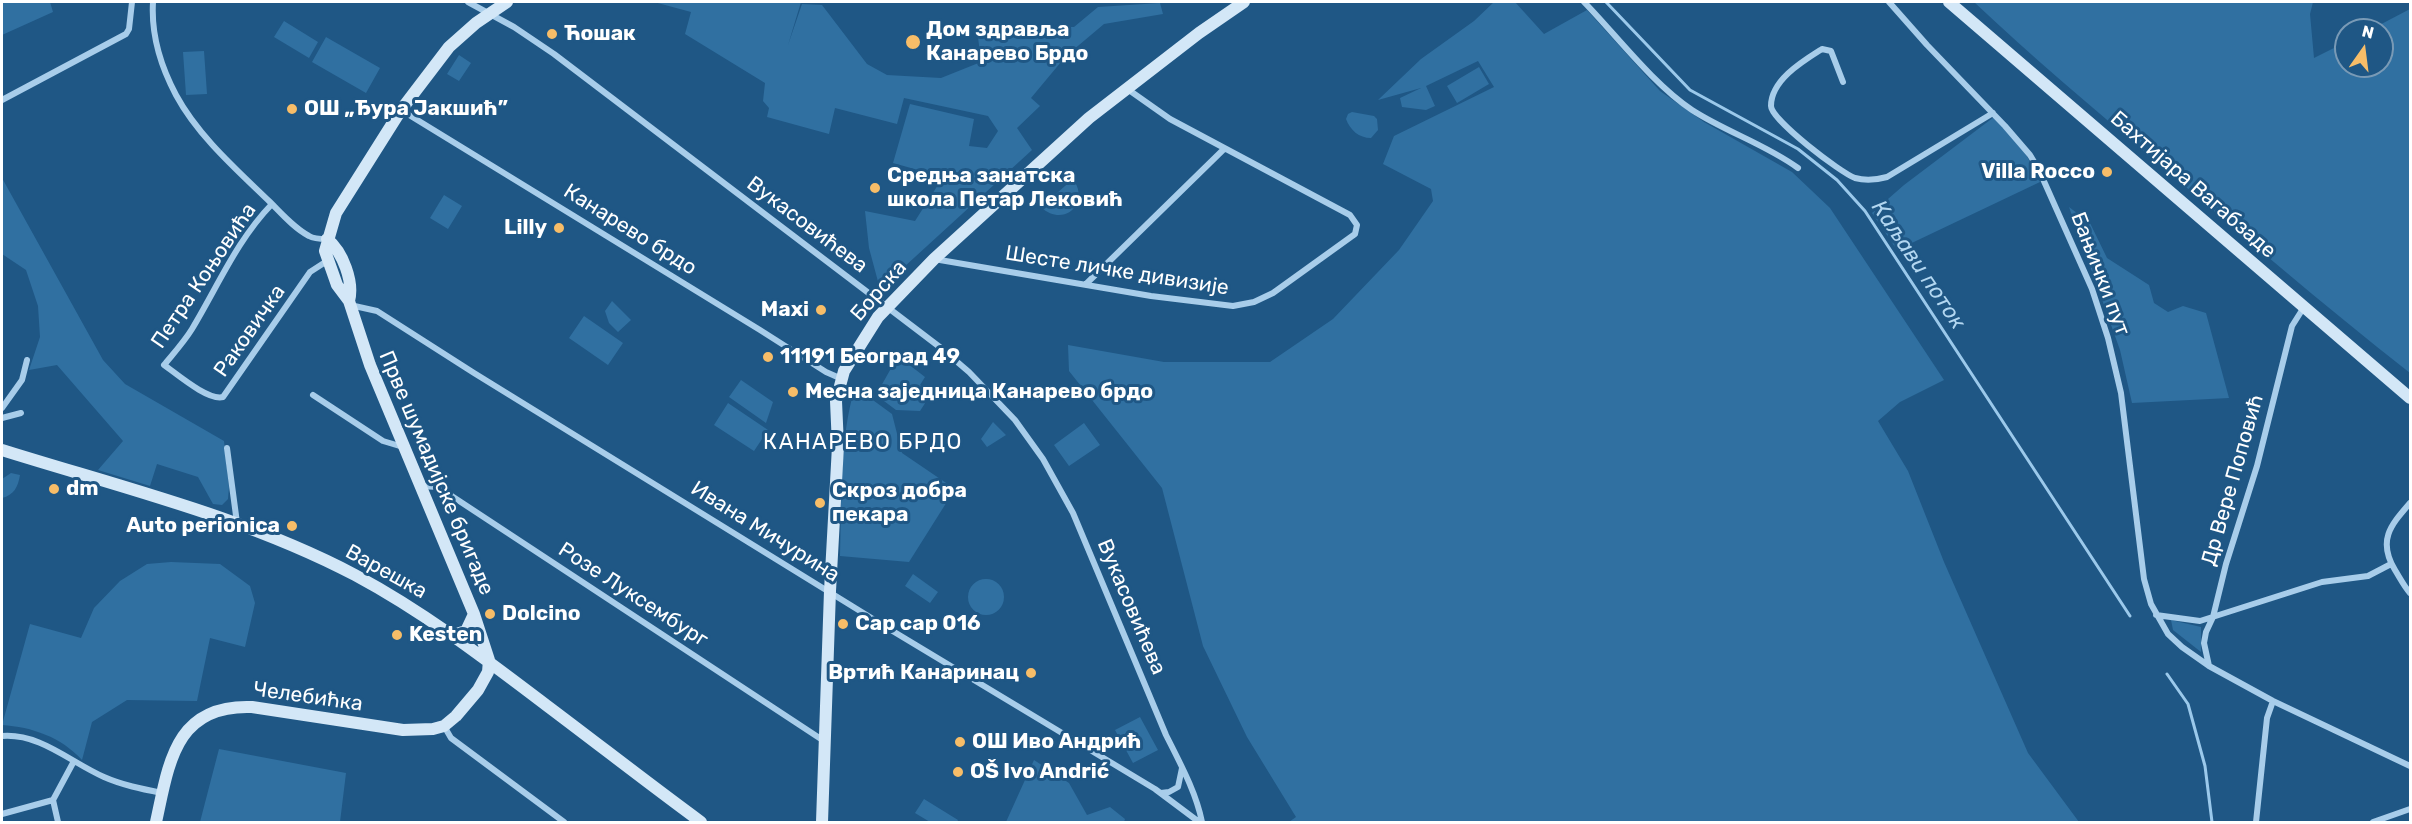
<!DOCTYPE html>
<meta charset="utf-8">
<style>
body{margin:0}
#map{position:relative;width:2412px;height:824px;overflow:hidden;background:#1f5785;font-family:Rubik,sans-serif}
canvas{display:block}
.frame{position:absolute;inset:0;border:3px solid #fff;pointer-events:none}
.north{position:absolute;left:2334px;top:18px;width:60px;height:60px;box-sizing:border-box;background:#1f5785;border:2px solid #799ab6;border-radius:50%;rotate:14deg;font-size:16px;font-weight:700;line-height:24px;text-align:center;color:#fff}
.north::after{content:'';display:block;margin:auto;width:21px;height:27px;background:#f7bd68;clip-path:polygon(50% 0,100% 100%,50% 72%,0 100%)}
</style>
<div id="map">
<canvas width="2412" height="824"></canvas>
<div class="frame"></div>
<div class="north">N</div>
</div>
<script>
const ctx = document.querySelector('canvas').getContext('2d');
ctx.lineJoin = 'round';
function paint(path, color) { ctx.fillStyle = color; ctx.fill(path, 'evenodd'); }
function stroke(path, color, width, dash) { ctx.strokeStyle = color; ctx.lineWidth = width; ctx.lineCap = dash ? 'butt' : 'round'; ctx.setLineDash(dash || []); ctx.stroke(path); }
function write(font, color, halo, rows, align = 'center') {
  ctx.font = font + ' Rubik,sans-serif'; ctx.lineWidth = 6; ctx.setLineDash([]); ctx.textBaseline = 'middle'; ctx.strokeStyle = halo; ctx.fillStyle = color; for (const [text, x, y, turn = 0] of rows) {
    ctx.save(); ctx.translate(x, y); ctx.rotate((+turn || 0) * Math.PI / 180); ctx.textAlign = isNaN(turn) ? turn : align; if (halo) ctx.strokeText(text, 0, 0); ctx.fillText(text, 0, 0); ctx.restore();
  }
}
const green = new Path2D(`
 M2,2H50L53,12L2,35Z
 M654,2H801L788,45L802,4L822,5L867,64L887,75L941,78L981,62L978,37L990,22L1011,27H1074L1098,7L1160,3L1163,14L1104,24L1066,56L1031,98L1040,106L1017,128L1032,150L880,289L869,248L865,211L915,221L943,177L893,163L910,104L974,119L969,146L987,148L998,131L988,116L904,98L897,124L835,108L829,134L767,117L769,108L763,101L765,83L685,34L691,12Z
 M1494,2H1515L1544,34L1587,10L1660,91L1704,122L1792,172L1830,208L1944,380L1900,402L1878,421L1908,471L1944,562L2028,753L2079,822H1289L1296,817L1247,737L1203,646L1162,488L1069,371L1068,345L1164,362H1270L1333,319L1399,250L1433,201L1431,189L1383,164L1394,136L1494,87L1478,61L1426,86L1435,106L1426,110L1402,107L1400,98L1421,88L1378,100L1421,59L1474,21Z
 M1974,2H2313L2310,14L2314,58L2346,42V66H2382V30H2370L2410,9V373C2322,304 2237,231 2152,158C2092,107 2031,56 1974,2Z
 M284,21L318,42L309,58L274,37Z
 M326,37L380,68L366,93L312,62Z
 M204,51L207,94L186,95L183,52Z
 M459,55L471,63L459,81L447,74Z
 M1479,67L1489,84L1457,103L1447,86Z
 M1352,112L1374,116L1377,119L1378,130L1371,138C1359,138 1350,130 1346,119L1348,114Z
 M1994,117L2027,156L2040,182L1897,250L1872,213L1904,185Z
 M2,178L103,360L125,384L224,441L229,487L228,499L222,505L213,504L198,477L157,464L150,486L98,470L123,441L57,365L29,370L40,337L38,306L26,270L2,254Z
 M1073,179C1091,204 1063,228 1041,207Z
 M444,195L462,206L448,229L430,218Z
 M2069,207L2090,223L2107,258L2149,285L2154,303L2168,312L2183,306L2206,313L2229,398L2132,403L2120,350Z
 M612,301L631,320L618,332L609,323L605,311Z
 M584,316L623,343L608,365L569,338Z
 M898,356L925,377L920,385L931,394L920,411L896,410L876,395Z
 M741,380L773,402L766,423L729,397Z
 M855,387L892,414L902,453L955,489L909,562L840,556C842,501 839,440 855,387Z
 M728,403L768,430L754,451L714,425Z
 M993,422L1006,435L987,447L981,439Z
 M1084,423L1100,445L1069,466L1054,445Z
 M11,473L20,475C18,487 14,495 2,498V479Z
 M171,562L220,564L250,586L255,603L245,647L210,638L197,701L127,700L92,722L82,760C61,737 32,727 2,725L30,624L81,638L94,608L120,581L147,564Z
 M913,574L938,592L930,603L905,586Z
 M968 597a18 18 0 1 1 36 0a18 18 0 1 1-36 0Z
 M2171,620L2201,627V652L2173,630Z
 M1140,717L1158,750L1133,763L1115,730Z
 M219,749L346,773L340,822H200Z
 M1034,760L1069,783L1087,815L1110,807L1125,819L1124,822H1006Z
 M924,799L958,820L957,822H930L915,813Z`);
const stream = new Path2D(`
 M1606,2L1690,90L1798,149L1837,180L1865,211L2130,616
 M2167,674L2188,704L2205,766L2212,822`);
const street = new Path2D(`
 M153,2C151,35 160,65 176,95C198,136 237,170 270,202C282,214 294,228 309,236C314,239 320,239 327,239
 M468,2L514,27L554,54L941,348L969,372L1015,420L1043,459L1073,513L1166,735C1180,763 1196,792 1202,822
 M1584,2C1617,36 1653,84 1692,110C1726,132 1765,144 1798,168
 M1889,2L1927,45L2005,126L2030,155L2039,170L2092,289L2108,338L2121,393L2144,579L2151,604L2168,634L2182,647L2209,666L2273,701L2410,766
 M1843,82L1831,51L1822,49C1803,61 1771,80 1771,106C1771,120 1841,173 1855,178C1866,181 1876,180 1887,177L1993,113
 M2,100L126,34L129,29L132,2
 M401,110L760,330L826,372L842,379
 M272,204C237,240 218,286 192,329C184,342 173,354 164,365C177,374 208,401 223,397L310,272L327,261
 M934,259L1151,296L1233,306L1254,302L1273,293L1355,234L1357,225L1350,215L1170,119L1126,88
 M1086,284L1224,149
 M350,305L377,311L474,373L886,627L1155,789L1199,822
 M313,395L383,441L403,447
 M2,408L22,380L27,360
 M2,418L21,413
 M227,448L237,523
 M421,486L438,487L824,741
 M2410,503C2391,525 2377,540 2395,570C2400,578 2404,586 2410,593
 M2156,615L2200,621L2322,582L2368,576L2391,564
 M2209,666L2204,643L2206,632L2213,617L2226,564L2257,466L2292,326L2304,307
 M444,726L451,738L564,822
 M2,736C40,733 70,762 104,777C122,785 142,789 162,793
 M1161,793L1169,792L1178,787L1182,768
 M2,814L53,800
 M58,822L53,800L74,761
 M2256,822L2267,718L2273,701
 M2373,822L2410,809`);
const secondary = new Path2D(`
 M1949,2L2410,398
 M327,239C343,252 354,282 349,301
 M2,450C120,487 245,517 355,575C424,612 484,658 546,705C598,744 649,784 701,822
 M453,635L466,631L474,614
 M156,822C169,763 175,704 252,707L403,730L433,729L444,726L456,716L478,690L488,672L489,660L474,614L370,365L349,301L337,285L325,251L336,213L401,110L449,47L476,23L507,2
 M822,822L830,591L838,446L836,401L844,371L878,317L934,259L1089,118L1199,33L1244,2`);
const markers = [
 [552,34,6,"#f7bd68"],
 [913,42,8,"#f7bd68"],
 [292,109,6,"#f7bd68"],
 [2107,172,6,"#f7bd68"],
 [875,188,6,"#f7bd68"],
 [559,228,6,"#f7bd68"],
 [821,310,6,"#f7bd68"],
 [768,357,6,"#f7bd68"],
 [793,392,6,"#f7bd68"],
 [54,489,6,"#f7bd68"],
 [820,503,6,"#f7bd68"],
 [292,526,6,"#f7bd68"],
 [490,614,6,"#f7bd68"],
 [843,624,6,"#f7bd68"],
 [397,635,6,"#f7bd68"],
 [1031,673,6,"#f7bd68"],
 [960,742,6,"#f7bd68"],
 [958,772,6,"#f7bd68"]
];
const poiNames = [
 ["Дом здравља",926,30],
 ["Канарево Брдо",926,54],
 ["Ћошак",564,34],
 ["ОШ „Ђура Јакшић”",304,109],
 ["Villa Rocco",2095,172,"right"],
 ["Средња занатска",887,176],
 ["школа Петар Лековић",887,200],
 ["Lilly",547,228,"right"],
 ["Maxi",809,310,"right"],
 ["11191 Београд 49",780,357],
 ["Месна заједница Канарево брдо",805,392],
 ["dm",66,489],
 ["Скроз добра",832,491],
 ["пекара",832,515],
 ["Auto perionica",280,526,"right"],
 ["Dolcino",502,614],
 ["Cap cap 016",855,624],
 ["Kesten",409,635],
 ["Вртић Канаринац",1019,673,"right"],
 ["ОШ Иво Андрић",972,742],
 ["OŠ Ivo Andrić",970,772]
];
const streetNames = [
 ["Бахтијара Вагабзаде",2193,185,41],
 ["Вукасовићева",807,225,37],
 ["Канарево брдо",630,230,32],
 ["Шесте личке дивизије",1117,271,9],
 ["Бањички пут",2100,274,69],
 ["Петра Коњовића",204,276,-56],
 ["Борска",879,291,-49],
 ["Раковичка",250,331,-55],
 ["Прве шумадијске бригаде",436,473,67],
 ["Др Вере Поповић",2233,480,-74],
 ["Ивана Мичурина",765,532,32],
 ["Варешка",386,572,29],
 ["Розе Луксембург",633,595,33],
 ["Вукасовићева",1131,607,67],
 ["Челебићка",308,697,8]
];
const waterNames = [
 ["Каљави поток",1918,265,56]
];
const neighbourhoodNames = [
 ["КАНАРЕВО БРДО",863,443]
];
paint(green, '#3070a1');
stroke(stream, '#9bc9eb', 3);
stroke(street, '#a8cdea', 6);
stroke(secondary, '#d3e7f7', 12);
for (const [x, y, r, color] of markers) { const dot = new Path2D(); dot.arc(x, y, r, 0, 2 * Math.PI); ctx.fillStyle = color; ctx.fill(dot); stroke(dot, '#1f5785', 2); }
write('bold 21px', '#fff', '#1f5785', poiNames, 'left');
write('21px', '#fff', '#1f5785', streetNames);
write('italic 22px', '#b3d7f1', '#1f5785', waterNames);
ctx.letterSpacing = '1.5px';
write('22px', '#fff', '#1f5785', neighbourhoodNames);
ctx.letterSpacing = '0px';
</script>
